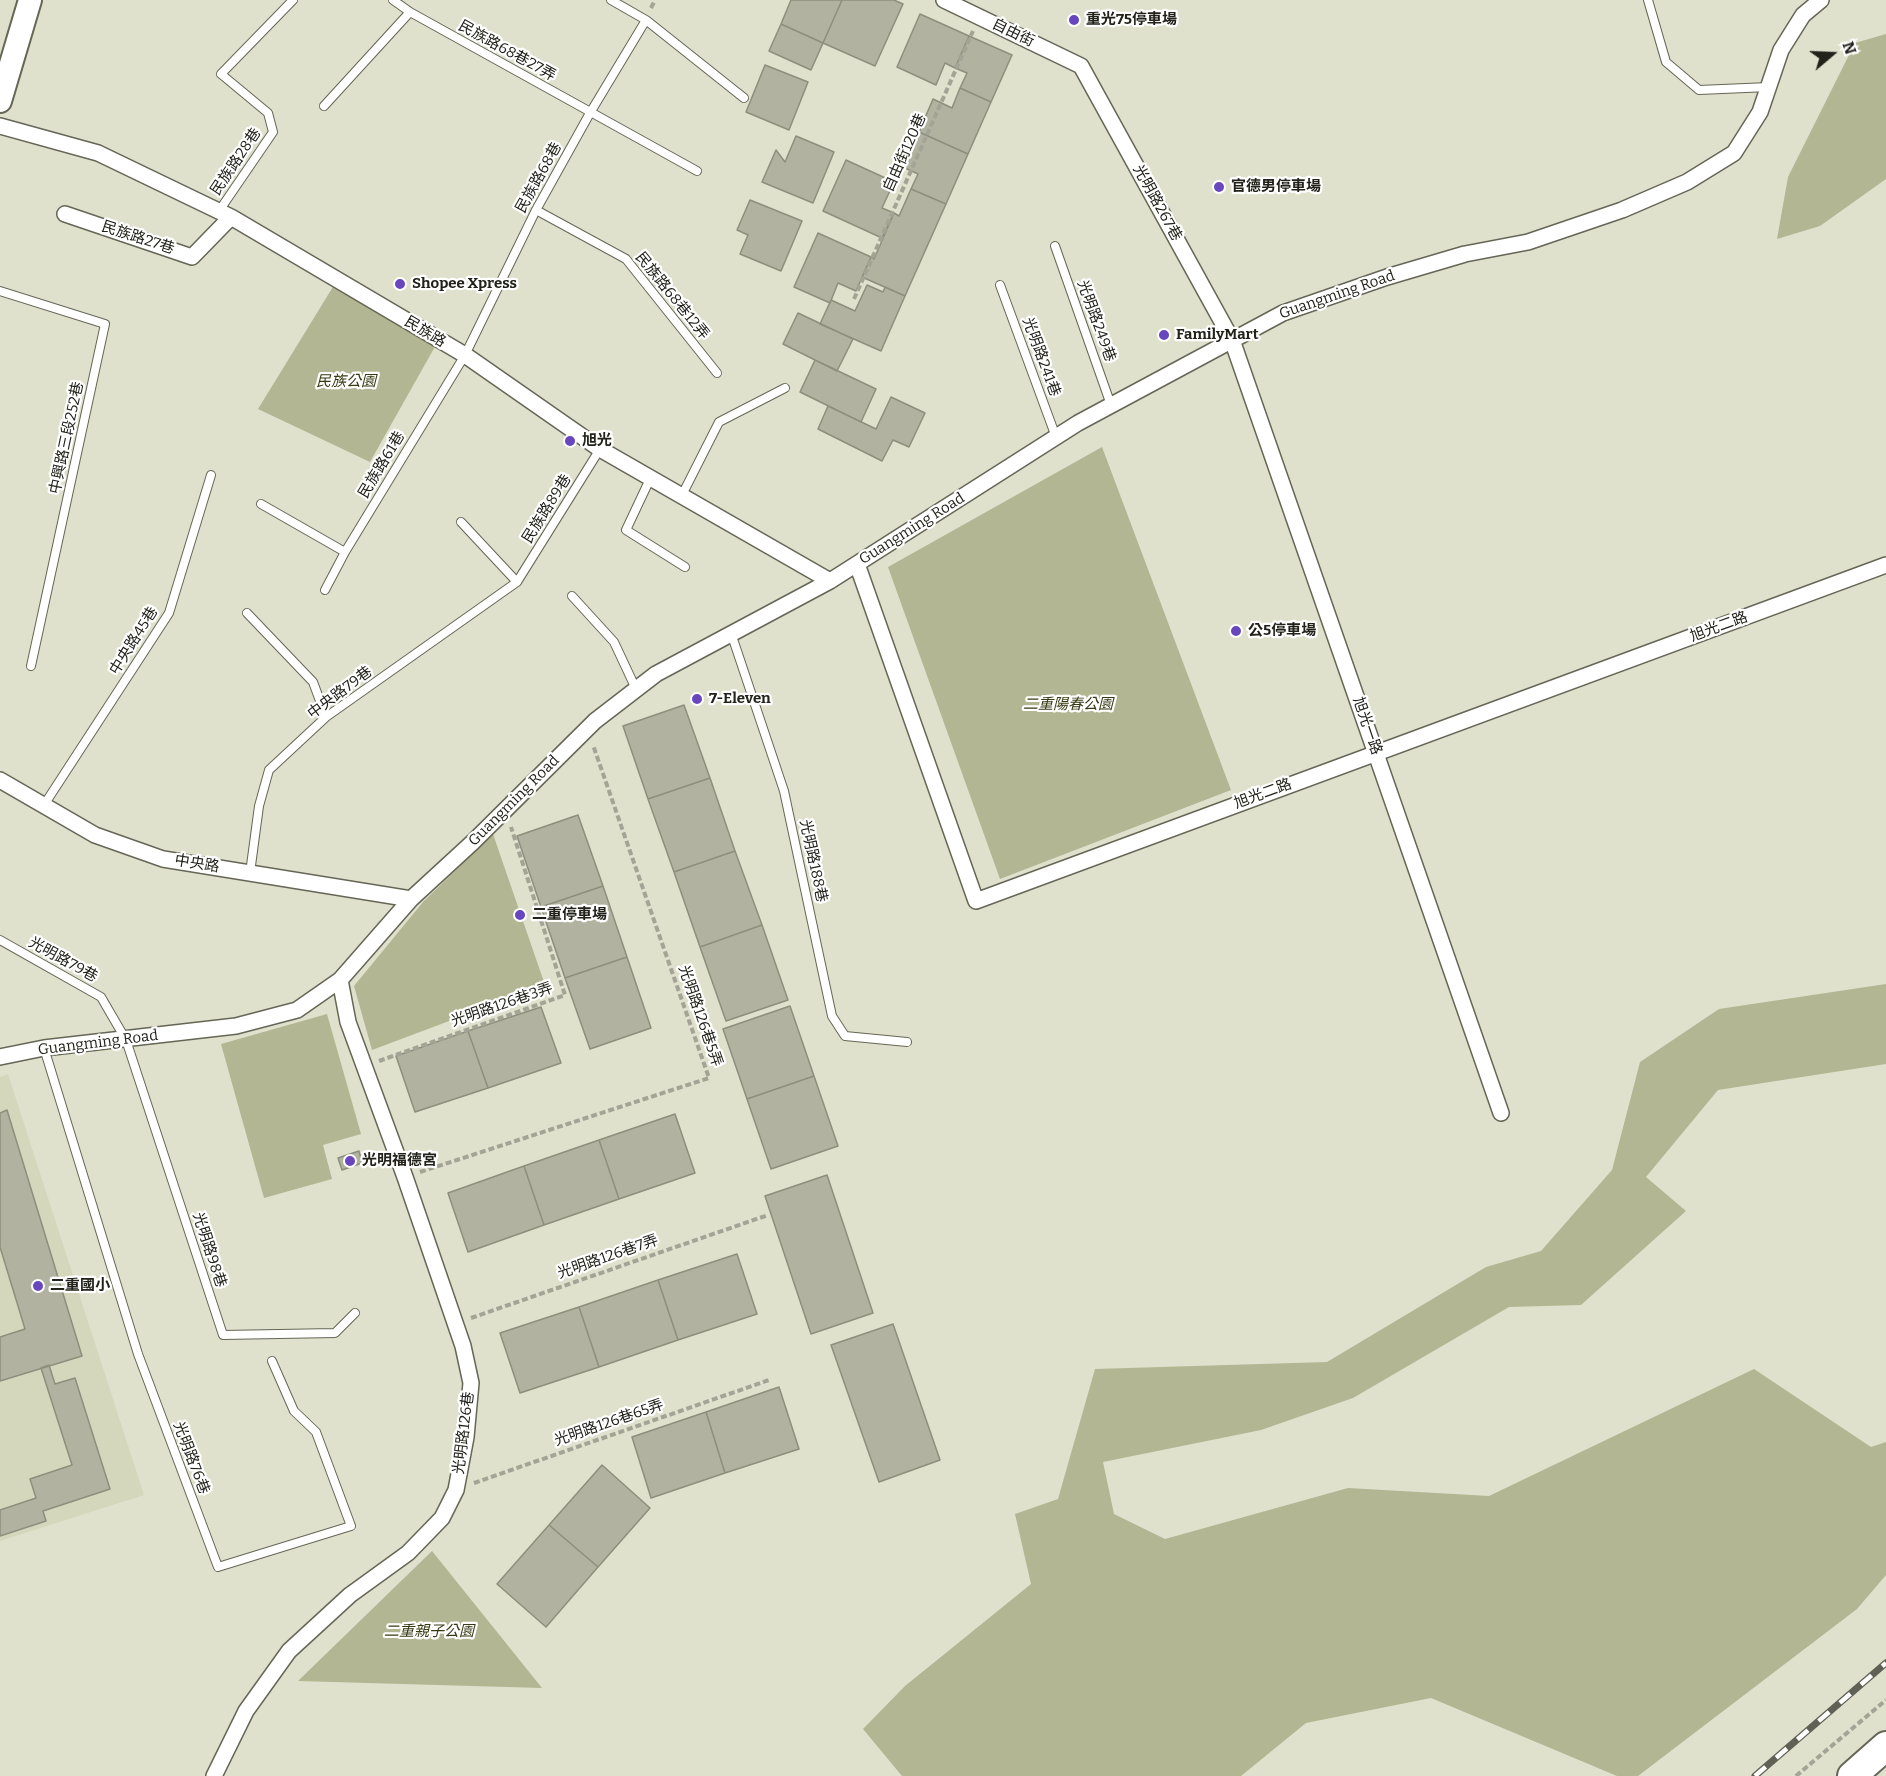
<!DOCTYPE html>
<meta charset="utf-8">
<style>
body{margin:0}
#map{position:relative;width:1886px;height:1776px;overflow:hidden;background:#dfe1cd;font-family:Bitter,serif}
canvas{display:block}
.north{position:absolute;left:1802px;top:24px;width:60px;height:60px;-webkit-text-stroke:4px #fff;paint-order:stroke;rotate:71deg;font-size:16px;font-weight:700;line-height:24px;text-align:center;color:#22221b}
.north::after{content:'';display:block;margin:auto;width:21px;height:27px;background:#22221b;clip-path:polygon(50% 0,100% 100%,50% 72%,0 100%)}
</style>
<div id="map">
<canvas width="1886" height="1776"></canvas>
<div class="north">N</div>
</div>
<script>
const ctx = document.querySelector('canvas').getContext('2d');
ctx.lineJoin = 'round';
function paint(path, color) { ctx.fillStyle = color; ctx.fill(path, 'evenodd'); }
function stroke(path, color, width, dash) { ctx.strokeStyle = color; ctx.lineWidth = width; ctx.lineCap = dash ? 'butt' : 'round'; ctx.setLineDash(dash || []); ctx.stroke(path); }
function write(font, color, halo, rows, align = 'center') {
  ctx.font = font + ' Bitter,"Noto Sans TC",serif'; ctx.lineWidth = 4.5; ctx.setLineDash([]); ctx.textBaseline = 'middle'; ctx.strokeStyle = halo; ctx.fillStyle = color; for (const [text, x, y, turn = 0] of rows) {
    ctx.save(); ctx.translate(x, y); ctx.rotate((+turn || 0) * Math.PI / 180); ctx.textAlign = isNaN(turn) ? turn : align; if (halo) ctx.strokeText(text, 0, 0); ctx.fillText(text, 0, 0); ctx.restore();
  }
}
const built = new Path2D(`
 M8,1074L144,1495L0,1541V1077Z`);
const green = new Path2D(`
 M1886,34V179L1820,226L1777,239L1788,177L1855,43Z
 M339,277L441,336L370,462L258,409Z
 M1102,447L1231,790L1000,879L888,567Z
 M493,834L545,985L372,1050L354,986L423,902Z
 M1886,984V1064L1718,1090L1646,1177L1686,1211L1581,1305L1509,1307L1353,1398L1261,1430L1103,1462L1114,1514L1165,1539L1348,1488L1489,1496L1754,1369L1871,1447L1886,1442V1575L1857,1609L1638,1776H1617L1431,1698L1306,1723L1241,1776H902L863,1729L905,1686L1031,1584L1015,1514L1058,1499L1095,1369L1327,1362L1486,1267L1541,1251L1612,1170L1640,1062L1719,1009Z
 M327,1014L361,1134L323,1145L332,1179L264,1198L221,1044Z
 M432,1551L542,1688L298,1681Z`);
const building = new Path2D(`
 M791,0H842L823,43L781,24Z
 M842,0H894L903,4L875,66L823,43Z
 M920,14L969,36L955,68L945,63L936,85L897,67Z
 M781,24L823,43L811,70L769,51Z
 M969,36L1012,55L991,102L960,88L967,73L955,68Z
 M765,65L808,82L789,130L746,112Z
 M960,88L991,102L968,154L919,132L933,99L952,108Z
 M919,132L968,154L946,204L911,189L918,174L903,167Z
 M796,136L834,152L813,203L762,182L776,150L785,162Z
 M846,160L894,182L882,208L894,213L882,238L823,211Z
 M911,189L946,204L905,296L862,277L871,257L874,259L894,213L899,216Z
 M750,200L802,221L781,271L740,254L748,235L737,230Z
 M818,233L871,257L856,291L838,283L830,303L794,287Z
 M867,285L883,292L885,287L905,296L881,351L820,324L831,300L855,311Z
 M798,313L853,339L837,371L783,344Z
 M815,360L876,389L861,422L800,392Z
 M891,397L925,413L909,447L893,440L882,461L818,429L828,406L876,429Z
 M684,705L710,778L648,799L623,726Z
 M710,778L735,851L674,872L648,799Z
 M578,815L603,886L541,907L517,836Z
 M735,851L762,925L700,947L674,872Z
 M603,886L627,957L565,978L541,907Z
 M762,925L788,1000L726,1021L700,947Z
 M627,957L651,1028L590,1049L565,978Z
 M790,1006L814,1076L747,1099L723,1029Z
 M541,1007L561,1063L488,1088L468,1031Z
 M468,1031L488,1088L415,1112L396,1056Z
 M814,1076L838,1146L771,1169L747,1099Z
 M7,1110L82,1356L0,1381V1337L25,1329L0,1247V1113Z
 M675,1114L695,1173L619,1199L599,1140Z
 M599,1140L619,1199L544,1225L524,1166Z
 M359,1151L362,1163L342,1170L338,1158Z
 M524,1166L544,1225L468,1252L448,1193Z
 M827,1175L873,1313L811,1334L765,1196Z
 M737,1254L757,1314L678,1340L658,1280Z
 M658,1280L678,1340L599,1367L579,1307Z
 M579,1307L599,1367L520,1393L500,1333Z
 M893,1324L940,1460L879,1482L831,1345Z
 M49,1365L55,1384L75,1378L110,1489L43,1511L46,1521L0,1536V1510L36,1498L30,1479L72,1465L41,1368Z
 M779,1387L799,1449L725,1473L706,1412Z
 M706,1412L725,1473L651,1498L632,1437Z
 M602,1465L650,1508L598,1567L549,1525Z
 M549,1525L598,1567L546,1627L497,1584Z`);
const path = new Path2D(`
 M651,8L655,0
 M854,299L973,31
 M379,1061L565,995L511,827
 M420,1172L709,1078L593,745
 M471,1318L768,1215
 M474,1483L769,1380
 M1796,1776L1886,1700`);
const lane = new Path2D(`
 M393,0L410,12L697,171
 M611,0L646,20L744,98
 M1648,0L1666,62L1699,90L1769,87
 M324,106L410,12
 M536,210L626,259L717,373
 M219,211L273,132L268,113L221,74L293,0
 M1055,246L1111,405
 M1000,285L1056,437
 M0,291L105,324L31,666
 M650,479L626,530L685,567
 M681,497L719,422L785,388
 M261,504L345,552
 M461,522L517,582
 M325,590L345,552L465,355L536,210L590,113L646,20
 M572,596L614,642L636,689
 M247,613L313,682L326,717
 M731,633L784,791L832,1016L845,1036L907,1042
 M44,805L169,613L211,475
 M250,873L259,806L269,770L326,717L517,582L600,449
 M0,940L101,997L126,1040L223,1335L335,1333L355,1313
 M44,1048L138,1354L218,1567L351,1526L316,1432L294,1411L272,1361`);
const street = new Path2D(`
 M944,0L1081,66L1232,340L1501,1113
 M0,126L98,153L231,217L465,355L600,449L830,581
 M65,214L192,257L231,217
 M857,564L976,901L1886,565
 M0,780L95,835L163,859L411,899
 M0,1057L44,1048L236,1026L297,1010L340,980L411,899L473,842L595,721L656,674L830,581L1078,423L1283,313L1387,277L1465,254L1528,242L1622,210L1687,182L1734,153L1760,112L1781,50L1803,15L1821,0
 M214,1776L246,1711L289,1651L350,1595L408,1553L442,1518L456,1490L466,1437L471,1383L463,1346L405,1177L348,1022L340,980`);
const secondary = new Path2D(`
 M0,101L30,0`);
const highway = new Path2D(`
 M1852,1776L1886,1746`);
const rail = new Path2D(`
 M1755,1776L1886,1663`);
const markers = [
 [1074,20,6,"#6746be"],
 [1219,187,6,"#6746be"],
 [400,284,6,"#6746be"],
 [1164,335,6,"#6746be"],
 [570,441,6,"#6746be"],
 [1236,631,6,"#6746be"],
 [697,699,6,"#6746be"],
 [520,915,6,"#6746be"],
 [350,1161,6,"#6746be"],
 [38,1286,6,"#6746be"]
];
const poiNames = [
 ["重光75停車場",1086,20],
 ["官德男停車場",1231,187],
 ["Shopee Xpress",412,284],
 ["FamilyMart",1176,335],
 ["旭光",582,441],
 ["公5停車場",1248,631],
 ["7-Eleven",709,699],
 ["二重停車場",532,915],
 ["光明福德宮",362,1161],
 ["二重國小",50,1286]
];
const streetNames = [
 ["自由街",1013,33,26],
 ["民族路68巷27弄",507,51,29],
 ["自由街120巷",905,153,-66],
 ["民族路28巷",236,162,-56],
 ["民族路68巷",539,178,-61],
 ["光明路267巷",1157,203,61],
 ["民族路27巷",138,238,18],
 ["Guangming Road",1337,295,-19],
 ["民族路68巷12弄",672,296,51],
 ["光明路249巷",1096,321,70],
 ["民族路",425,332,31],
 ["光明路241巷",1041,357,70],
 ["中興路三段252巷",67,438,-78],
 ["民族路61巷",382,465,-59],
 ["民族路89巷",547,509,-58],
 ["Guangming Road",912,529,-32],
 ["旭光二路",1719,627,-20],
 ["中央路45巷",134,641,-58],
 ["中央路79巷",340,693,-37],
 ["旭光一路",1367,726,71],
 ["旭光二路",1263,794,-20],
 ["Guangming Road",514,801,-45],
 ["光明路188巷",813,861,78],
 ["中央路",197,864,9],
 ["光明路79巷",63,960,29],
 ["光明路126巷3弄",502,1005,-19],
 ["光明路126巷5弄",700,1016,71],
 ["Guangming Road",98,1043,-7],
 ["光明路98巷",209,1250,72],
 ["光明路126巷7弄",608,1257,-19],
 ["光明路126巷65弄",609,1423,-19],
 ["光明路126巷",464,1433,-83],
 ["光明路76巷",191,1458,69]
];
const parkNames = [
 ["民族公園",346,382],
 ["二重陽春公園",1068,705],
 ["二重親子公園",429,1632]
];
paint(built, '#d4d7bc');
paint(green, '#b3b692');
paint(building, '#b1b3a0');
stroke(building, '#8d8f7d', 1.5);
stroke(lane, '#656655', 10);
stroke(street, '#656655', 18);
stroke(secondary, '#656655', 26);
stroke(highway, '#656655', 32);
stroke(path, '#a3a495', 4, [6, 3]);
stroke(lane, '#fff', 8);
stroke(street, '#fff', 15);
stroke(secondary, '#fff', 22);
stroke(highway, '#fff', 28);
stroke(rail, '#606155', 7);
stroke(rail, '#fff', 4.5, [14]);
for (const [x, y, r, color] of markers) { const dot = new Path2D(); dot.arc(x, y, r, 0, 2 * Math.PI); ctx.fillStyle = color; ctx.fill(dot); stroke(dot, '#fff', 2); }
write('bold 15px', '#22221b', '#fff', poiNames, 'left');
write('15px', '#22221b', '#fff', streetNames);
write('italic 15px', '#383a13', '#fff', parkNames);
</script>
